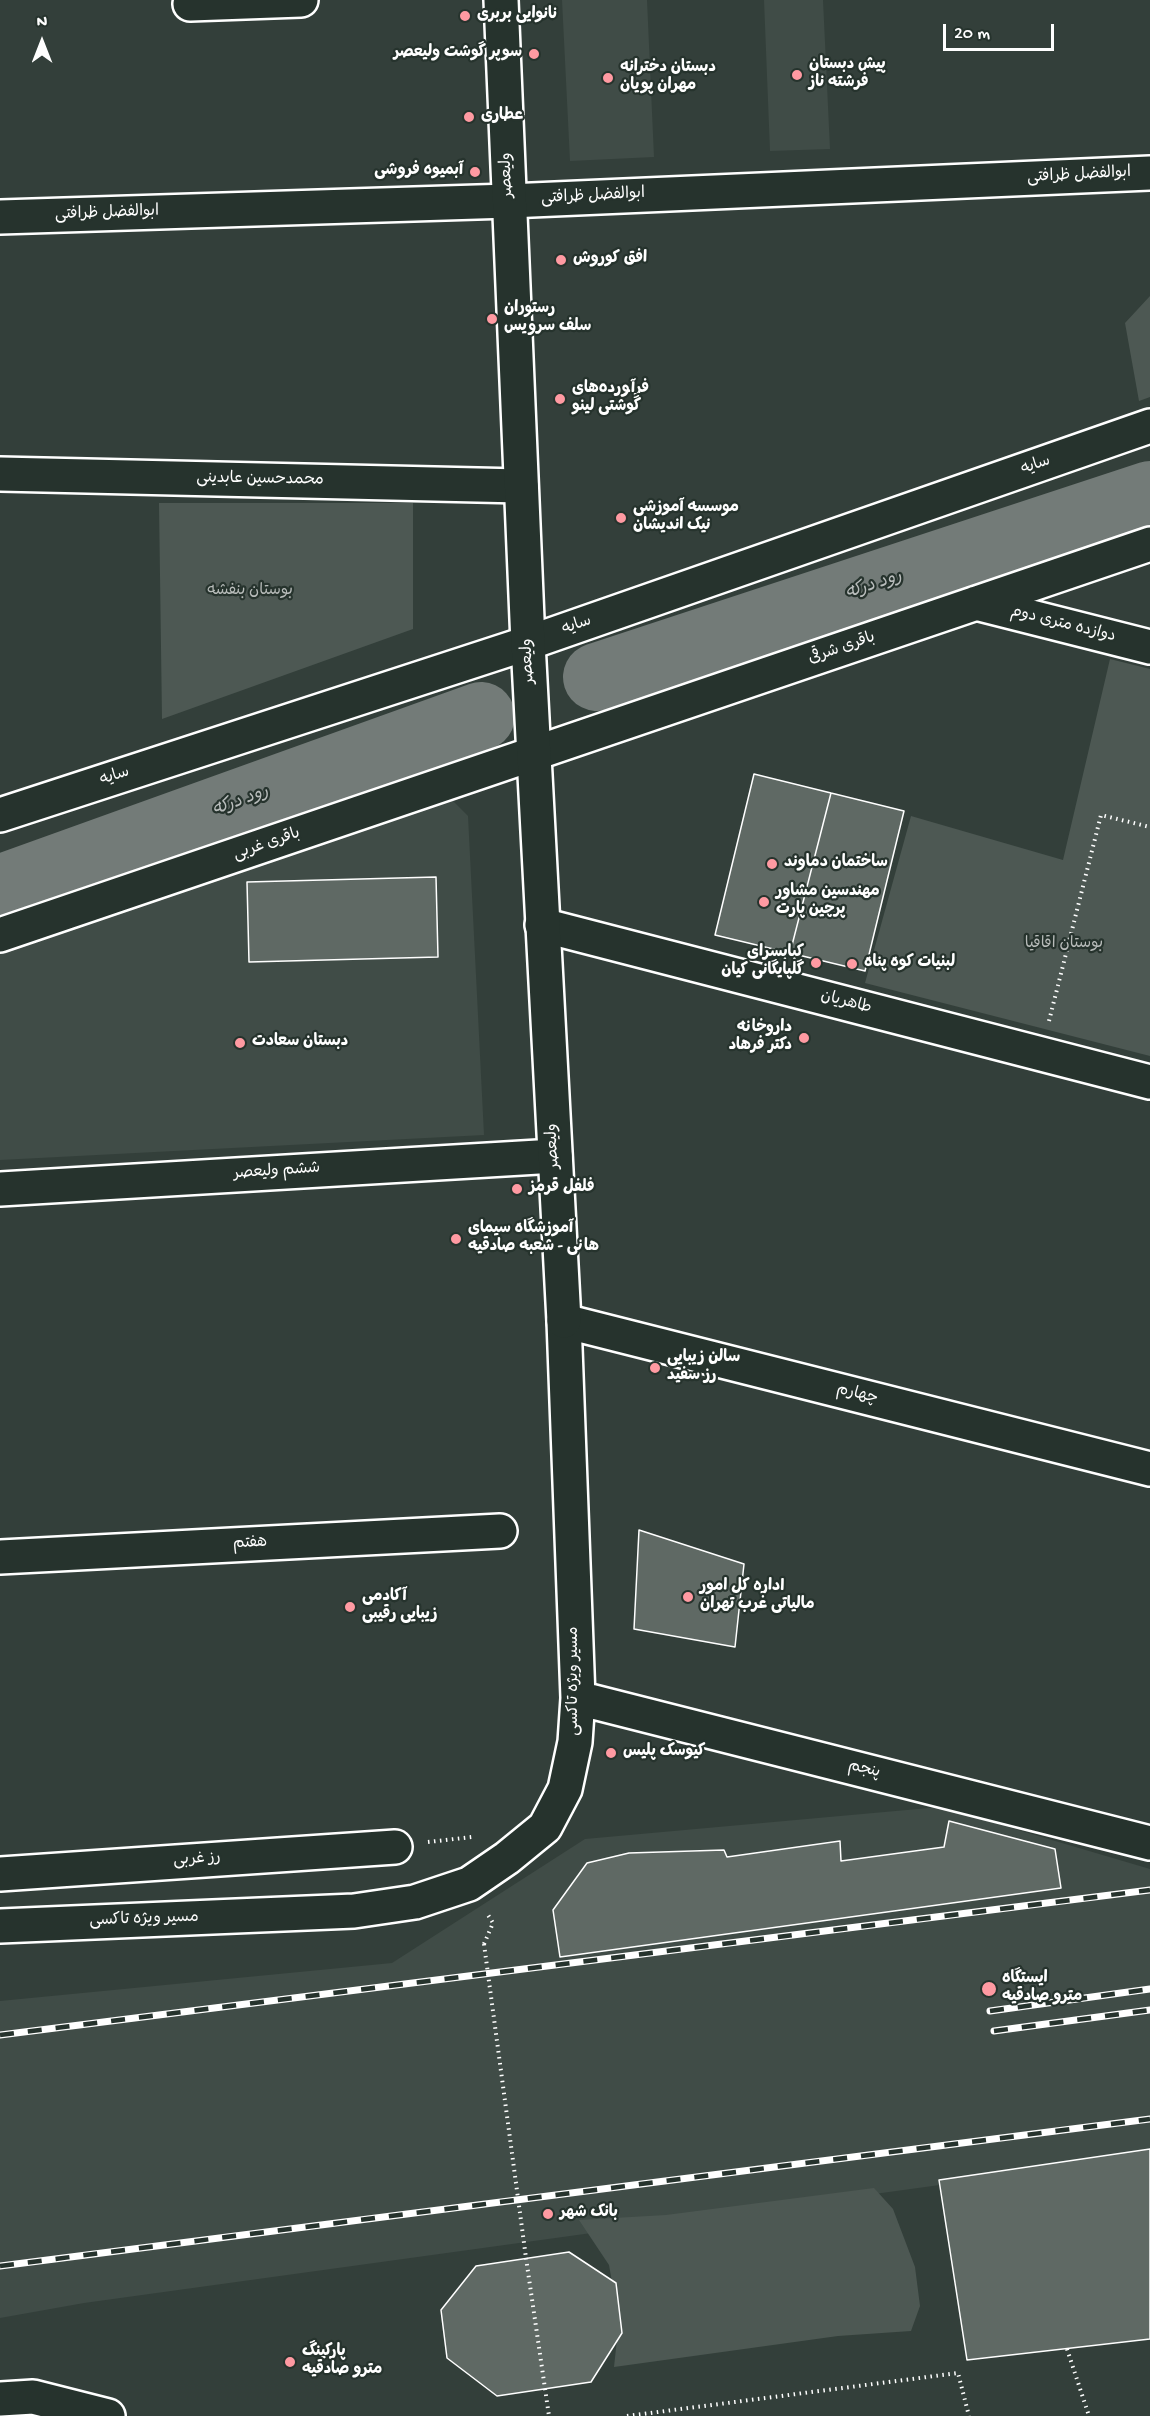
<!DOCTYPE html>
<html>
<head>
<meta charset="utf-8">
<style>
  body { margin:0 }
  #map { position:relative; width:1150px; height:2416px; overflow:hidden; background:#333f3a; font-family:"Gochi Hand",sans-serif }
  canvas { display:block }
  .north { position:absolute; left:12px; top:12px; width:60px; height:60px; -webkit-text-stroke:4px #26332d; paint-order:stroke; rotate:0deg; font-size:16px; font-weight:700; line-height:24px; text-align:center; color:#fff }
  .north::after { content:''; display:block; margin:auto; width:21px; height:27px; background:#fff; clip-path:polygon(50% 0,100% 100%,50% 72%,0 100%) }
  .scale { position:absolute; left:943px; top:24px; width:111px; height:27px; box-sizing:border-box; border:3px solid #fff; border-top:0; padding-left:8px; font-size:18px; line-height:21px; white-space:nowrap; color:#fff; -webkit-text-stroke:4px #26332d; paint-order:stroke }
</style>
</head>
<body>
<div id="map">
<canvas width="1150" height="2416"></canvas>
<div class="north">N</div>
<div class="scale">20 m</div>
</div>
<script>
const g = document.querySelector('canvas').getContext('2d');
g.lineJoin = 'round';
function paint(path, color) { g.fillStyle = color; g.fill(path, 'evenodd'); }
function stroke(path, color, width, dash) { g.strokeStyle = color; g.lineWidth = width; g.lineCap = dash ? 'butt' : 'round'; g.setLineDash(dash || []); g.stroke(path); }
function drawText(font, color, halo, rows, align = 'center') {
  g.font = font + ' "Gochi Hand","Playpen Sans Arabic",sans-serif'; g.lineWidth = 4.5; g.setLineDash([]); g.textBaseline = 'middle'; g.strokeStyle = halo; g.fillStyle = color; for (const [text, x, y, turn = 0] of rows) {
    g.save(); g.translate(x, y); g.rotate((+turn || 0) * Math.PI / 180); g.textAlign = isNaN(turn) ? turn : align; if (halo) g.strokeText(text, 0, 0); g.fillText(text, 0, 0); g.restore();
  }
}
const built = new Path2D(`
  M562,0H647L654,157L570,161Z
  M764,0H823L830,149L770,151Z
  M448,796L468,816L484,1135L0,1160V951Z
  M940,1807L1150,1869V2156L84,2303L0,2318V2001L392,1963L585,1839Z`);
const green = new Path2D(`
  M1150,296V397L1139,401L1125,323Z
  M159,503H413V629L162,719Z
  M1110,659L1150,669V1056L865,983L911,816L1063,860Z
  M874,2188L893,2209L915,2267L920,2306L911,2331L838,2336L614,2367L619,2321L609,2265L579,2220L666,2215Z`);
const river = new Path2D(`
  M597,677L1150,495
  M0,889L481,716`);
const building = new Path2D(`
  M754,774L831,793L790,953L715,935Z
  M831,793L904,811L865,971L790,953Z
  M436,877L438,957L249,962L247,882Z
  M639,1530L744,1564L735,1647L634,1629Z
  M949,1821L1055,1849L1061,1888L560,1957L553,1910L587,1863L629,1853L724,1850L727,1857L840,1841L841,1861L944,1847Z
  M1150,2149V2339L967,2360L939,2180Z
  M569,2252L616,2283L622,2333L591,2382L497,2396L447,2358L441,2310L476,2266Z`);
const path = new Path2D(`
  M1049,1021L1101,815L1150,827
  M428,1842L472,1837
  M484,1944L493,1923L488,1915
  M526,2258L549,2416
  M1067,2349L1089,2416
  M627,2416L958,2373L969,2416`);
const minor = new Path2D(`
  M190,4L301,0
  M0,217L509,201L1150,173
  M0,474L521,486
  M976,603L1150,647
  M0,815L528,643L1150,426
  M542,925L1150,1082
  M0,935L1150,544
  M0,1189L555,1156
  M0,1557L500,1531
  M578,1698L1150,1843
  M0,1874L395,1847
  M0,1926L354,1911L415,1902L469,1884L507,1858L545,1827L565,1789L575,1742L578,1698L564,1321L1150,1469
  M0,2399L33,2397L108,2416`);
const major = new Path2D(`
  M501,0L528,643L564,1321`);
const rail = new Path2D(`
  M990,2011L1150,1989
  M994,2031L1150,2010
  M0,2035L1150,1890
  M0,2266L1150,2119`);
const pathBridge = new Path2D(`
  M484,1944L526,2258`);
const markers = [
  [465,16,6,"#ff9aa2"],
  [534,54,6,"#ff9aa2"],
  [797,75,6,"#ff9aa2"],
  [608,78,6,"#ff9aa2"],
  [469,117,6,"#ff9aa2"],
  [475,172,6,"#ff9aa2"],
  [561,260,6,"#ff9aa2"],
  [492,319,6,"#ff9aa2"],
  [560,399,6,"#ff9aa2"],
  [621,518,6,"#ff9aa2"],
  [772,864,6,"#ff9aa2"],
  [764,902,6,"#ff9aa2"],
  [816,963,6,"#ff9aa2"],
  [852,964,6,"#ff9aa2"],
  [804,1038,6,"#ff9aa2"],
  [240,1043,6,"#ff9aa2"],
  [517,1189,6,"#ff9aa2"],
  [456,1239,6,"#ff9aa2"],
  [655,1368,6,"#ff9aa2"],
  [688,1597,6,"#ff9aa2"],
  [350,1607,6,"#ff9aa2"],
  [611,1753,6,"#ff9aa2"],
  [989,1989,8,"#ff9aa2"],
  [548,2214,6,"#ff9aa2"],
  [290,2362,6,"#ff9aa2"]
];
const poiNames = [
  ["نانوایی بربری",477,16],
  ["سوپر گوشت ولیعصر",522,54,"right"],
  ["پیش دبستان",809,66],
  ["فرشته ناز",809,84],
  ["دبستان دخترانه",620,69],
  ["مهران پويان",620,87],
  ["عطاری",481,117],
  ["آبمیوه فروشی",463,172,"right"],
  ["افق کوروش",573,260],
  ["رستوران",504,310],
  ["سلف سرویس",504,328],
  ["فرآورده‌های",572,390],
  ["گوشتی لینو",572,408],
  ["موسسه آموزشی",633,509],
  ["نیک اندیشان",633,527],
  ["ساختمان دماوند",784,864],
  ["مهندسین مشاور",776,893],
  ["پرچین پارت",776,911],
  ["کبابسرای",804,954,"right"],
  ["گلپایگانی کیان",804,972,"right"],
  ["لبنیات کوه پناه",864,964],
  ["داروخانه",792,1029,"right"],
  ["دکتر فرهاد",792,1047,"right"],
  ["دبستان سعادت",252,1043],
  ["فلفل قرمز",529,1189],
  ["آموزشگاه سیمای",468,1230],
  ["هانی - شعبه صادقیه",468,1248],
  ["سالن زیبایی",667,1359],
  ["رز سفید",667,1377],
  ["اداره کل امور",700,1588],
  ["مالیاتی غرب تهران",700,1606],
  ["آکادمی",362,1598],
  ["زیبایی رقیبی",362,1616],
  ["کیوسک پلیس",623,1753],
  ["ایستگاه",1002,1980],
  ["مترو صادقیه",1002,1998],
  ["بانک شهر",560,2214],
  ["پارکینگ",302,2353],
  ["مترو صادقیه",302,2371]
];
const streetNames = [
  ["ولیعصر",508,175,-92],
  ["ابوالفضل ظرافتی",1079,176,-3],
  ["ابوالفضل ظرافتی",593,197,-3],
  ["ابوالفضل ظرافتی",107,214,-2],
  ["سایه",1036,466,-19],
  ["محمدحسین عابدینی",260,480,1],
  ["دوازده متری دوم",1063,625,14],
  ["سایه",577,626,-19],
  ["باقری شرقی",842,649,-19],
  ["ولیعصر",529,661,-93],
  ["سایه",115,777,-18],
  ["باقری غربی",267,845,-19],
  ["طاهریان",846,1003,14],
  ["ولیعصر",554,1146,-93],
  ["ششم ولیعصر",277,1172,-4],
  ["چهارم",857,1395,14],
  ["هفتم",250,1544,-3],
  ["مسیر ویژه تاکسی",575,1681,-90],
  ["پنجم",864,1770,14],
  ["رز غربی",197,1860,-4],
  ["مسیر ویژه تاکسی",144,1920,-2]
];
const parkNames = [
  ["بوستان بنفشه",250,592],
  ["بوستان اقاقیا",1064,945]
];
const waterNames = [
  ["رود درکه",874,586,-18],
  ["رود درکه",241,802,-20]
];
paint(built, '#404c47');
paint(green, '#4d5853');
stroke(river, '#737b78', 68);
paint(building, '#5f6964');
stroke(building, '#fff', 1.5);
stroke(minor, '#fff', 38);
stroke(major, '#fff', 38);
stroke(path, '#fff', 4, [1.5, 4.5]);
stroke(minor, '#26332d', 33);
stroke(major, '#26332d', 33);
stroke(rail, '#fff', 7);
stroke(rail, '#26332d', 4.5, [14]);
stroke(pathBridge, '#fff', 4, [1.5, 4.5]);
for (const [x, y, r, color] of markers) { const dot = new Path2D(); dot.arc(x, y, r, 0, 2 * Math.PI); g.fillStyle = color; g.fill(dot); stroke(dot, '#26332d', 2); }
drawText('bold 16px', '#fff', '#26332d', poiNames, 'left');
drawText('16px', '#fff', '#26332d', streetNames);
drawText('16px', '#b8bcba', '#26332d', parkNames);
drawText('italic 18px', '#b9bdbc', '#26332d', waterNames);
</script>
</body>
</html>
